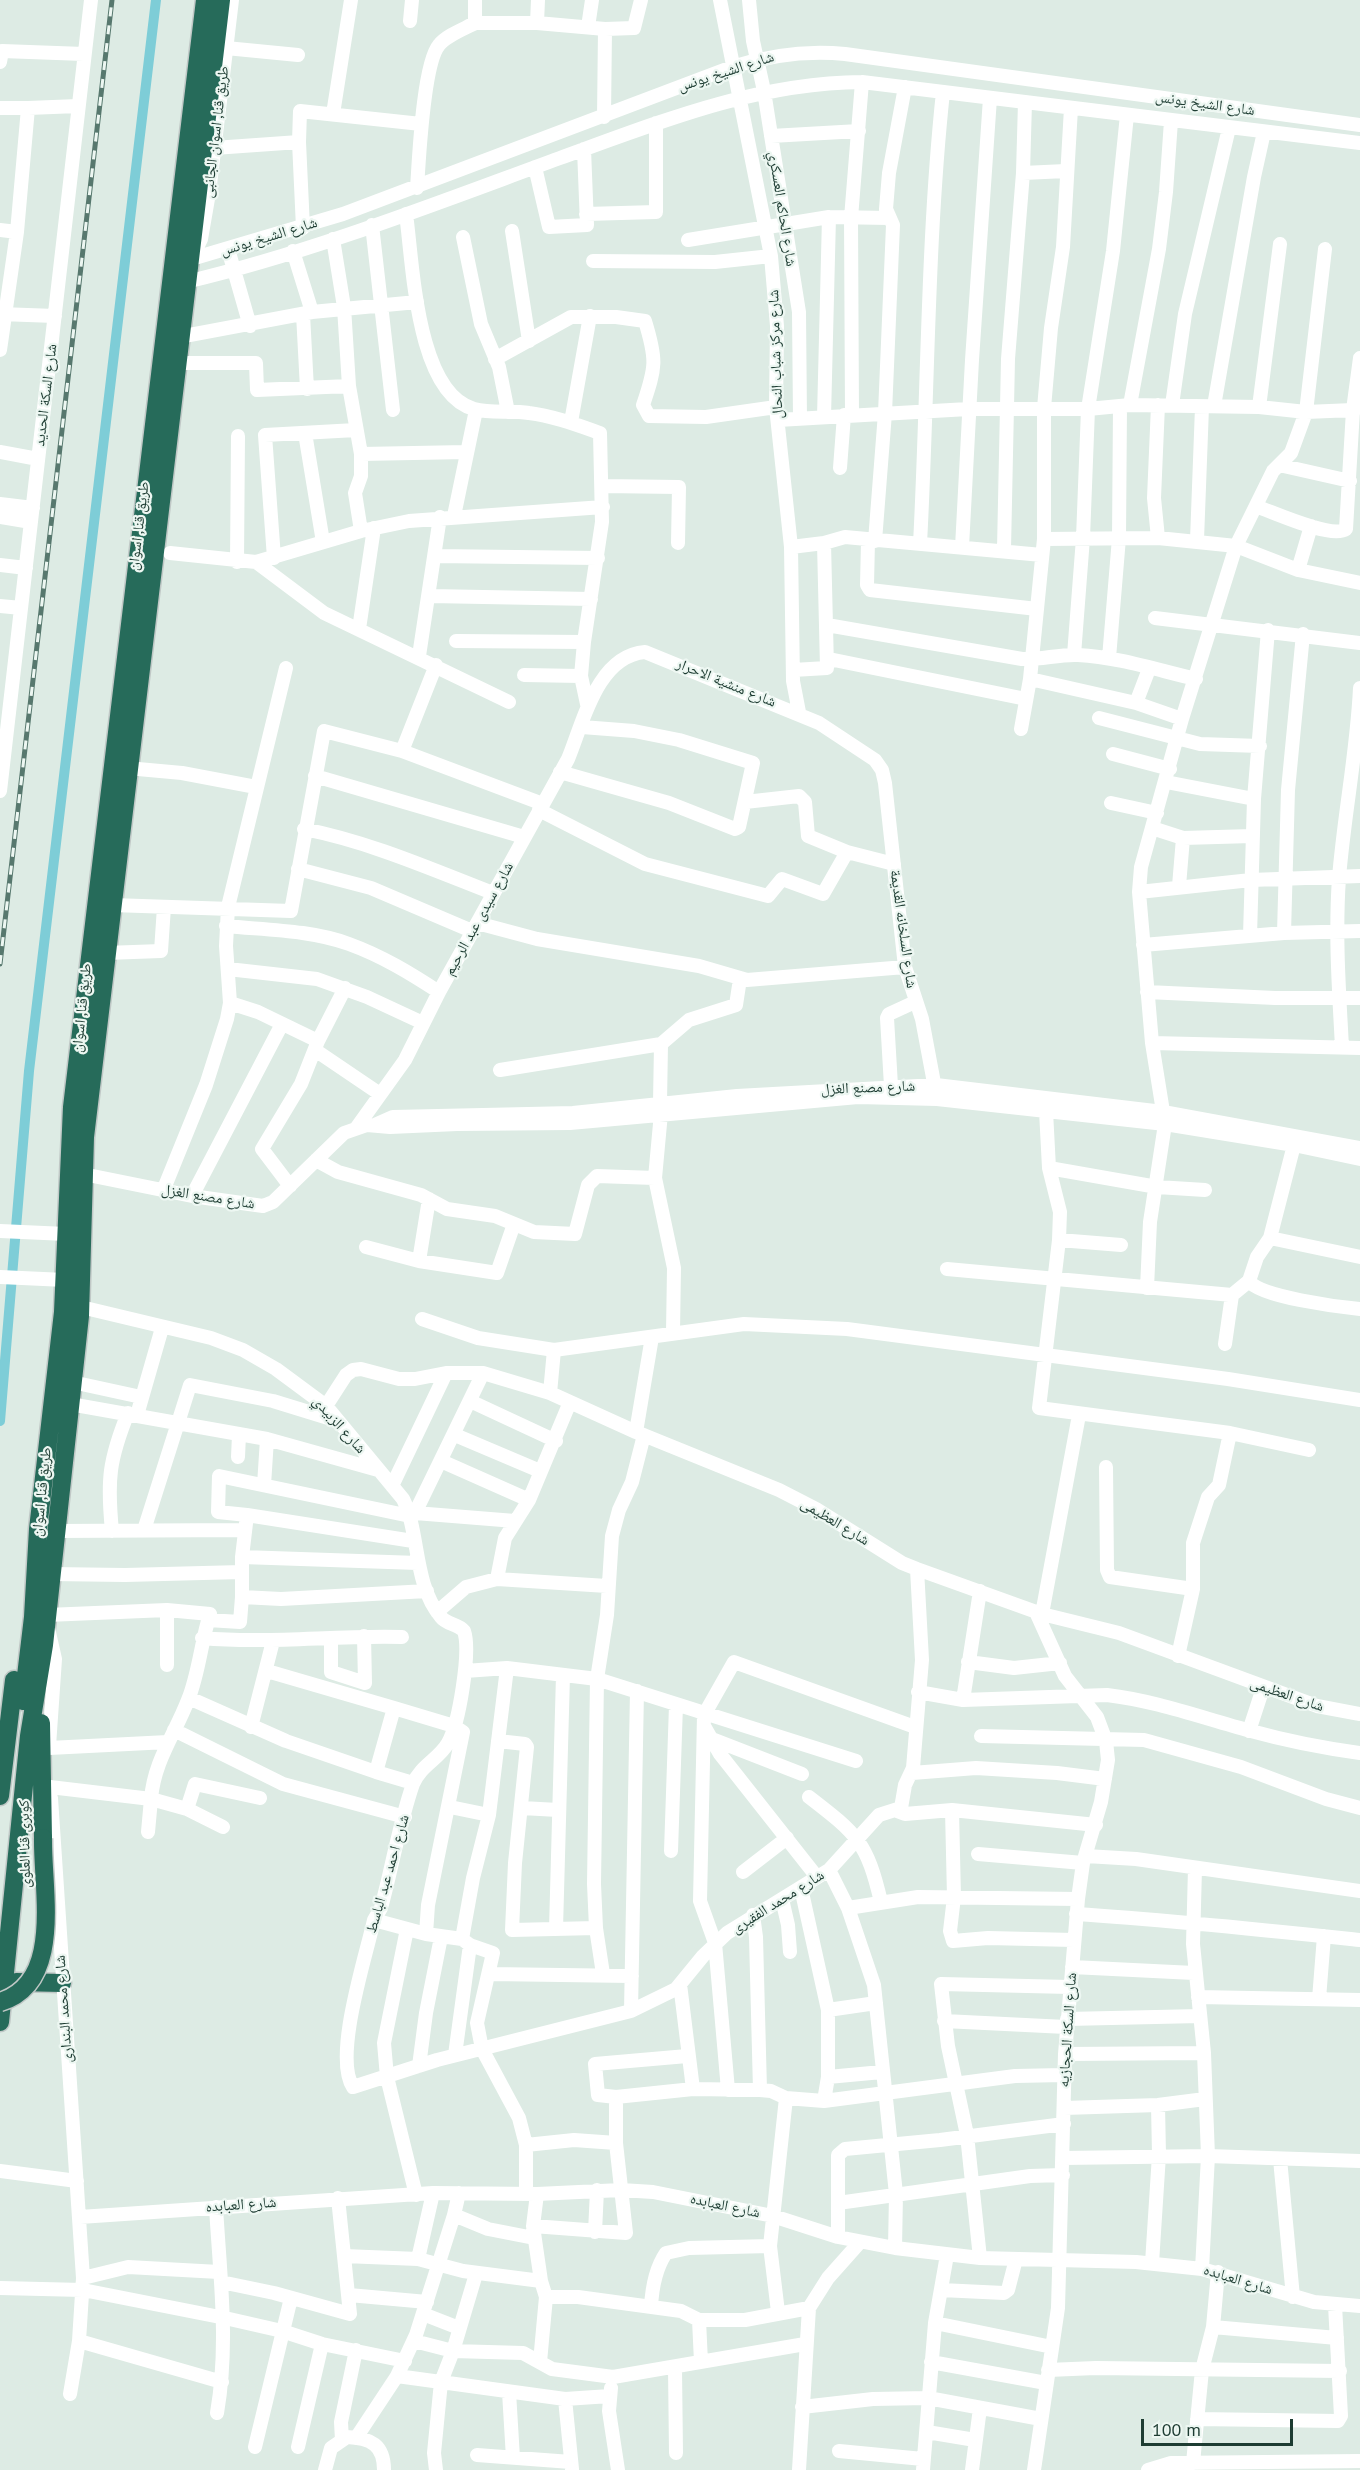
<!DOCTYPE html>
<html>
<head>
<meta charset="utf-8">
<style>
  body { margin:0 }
  #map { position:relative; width:1360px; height:2470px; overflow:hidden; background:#ddebe4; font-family:"PT Sans",sans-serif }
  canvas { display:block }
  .scale { position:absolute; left:1141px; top:2419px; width:152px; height:27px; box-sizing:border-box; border:3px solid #1d3c32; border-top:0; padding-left:8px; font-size:18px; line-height:21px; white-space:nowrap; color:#1d3c32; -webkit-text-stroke:4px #edf7f2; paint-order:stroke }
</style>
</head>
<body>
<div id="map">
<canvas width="1360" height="2470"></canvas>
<div class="scale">100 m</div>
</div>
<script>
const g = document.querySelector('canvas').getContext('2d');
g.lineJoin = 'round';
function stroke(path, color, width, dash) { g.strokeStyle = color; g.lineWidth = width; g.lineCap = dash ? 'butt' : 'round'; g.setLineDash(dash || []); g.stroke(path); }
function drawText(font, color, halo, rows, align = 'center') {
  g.font = font + ' "PT Sans","Noto Naskh Arabic",sans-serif'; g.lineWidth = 4.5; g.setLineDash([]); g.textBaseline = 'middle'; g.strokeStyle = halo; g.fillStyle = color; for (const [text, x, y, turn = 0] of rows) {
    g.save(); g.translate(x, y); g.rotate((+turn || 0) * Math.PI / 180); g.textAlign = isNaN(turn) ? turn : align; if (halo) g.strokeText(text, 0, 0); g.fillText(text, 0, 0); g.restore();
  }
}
const canal = new Path2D(`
  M0,1421L29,1071L156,0`);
const minor = new Path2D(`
  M475,0V23H537L605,29L604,117
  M720,0L771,256L777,326L776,407L791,547L793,681L799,712
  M749,0L753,41L764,91L799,312L800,419
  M410,21L412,0
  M537,23L538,0
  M588,27L592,0
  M605,29L634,28L641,0
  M226,48L298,55
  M0,62L2,51L84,54
  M0,108H28
  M333,114L351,0
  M771,136L859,131
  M299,142L300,111L421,124
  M214,148L299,142L303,228
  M535,167L549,227L587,225L584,149
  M1023,173L1066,171
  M417,188C419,160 423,64 439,45C447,35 464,29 475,23
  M406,214C413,263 416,393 474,409C491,414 511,410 529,413C553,416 577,425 600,433L602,522L584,642L456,641
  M586,214L656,212V123
  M372,225L393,410
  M0,230L17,232
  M512,231L529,341
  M463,237L481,324L499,367L508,412
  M333,239L344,307L349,386L361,454V476L355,493L361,531
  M688,240L829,217L890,218
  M228,249L250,326
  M293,251L312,312
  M194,254L201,239L209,193L232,0
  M188,260L343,214L732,67C770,55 805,50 845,54L1360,125
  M593,261L715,262L771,256
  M186,282C313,252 437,203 560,158C659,122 755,83 862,82L1360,143
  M0,314L55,316
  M303,314L307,389
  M179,337L312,312L417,302
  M0,350L17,232L28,108L78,106
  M495,359L571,317H616L645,321C657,360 656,367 643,405L649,416L706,417L776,407
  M168,363H256L257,390L349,386
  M1130,405L1159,249L1166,192L1171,121
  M1158,405L1154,498L1158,538
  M1172,405L1185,314L1229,128
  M1214,406L1254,177L1264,132
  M1259,407L1280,244
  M852,415L851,218L862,82
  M824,417L829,217
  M778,420L968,409H1088L1130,405L1259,407L1306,412L1353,410L1360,407
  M571,422L590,316
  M305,433L323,542
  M0,452L38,459
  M361,454L466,452
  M1279,465L1350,481
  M840,468L844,415
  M602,486L679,487L678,543
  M0,504L33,508
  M1258,507C1275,513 1332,539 1346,529L1353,410L1360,358
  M454,516L476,410
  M0,517L31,522
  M1044,539L1158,538L1236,546L1298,570L1360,583
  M1197,540L1202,407
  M868,541L867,585L870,590L1037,609
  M875,541L885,413L893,225L886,209L889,173L905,87
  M920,544C928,394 927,242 943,92
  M791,547L824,543L845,537L1042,555
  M962,547L972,360L990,98
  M1004,549L1008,359L1023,173L1025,102
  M170,553L256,562L361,531L409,521L603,507
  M435,556L598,558
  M274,558L265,435L356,430
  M237,562L238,436
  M256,562L324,613L509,702
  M0,565L26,568
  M1298,570L1311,526
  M430,596L591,599
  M0,606L21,608
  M1155,618L1360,643
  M827,625L1022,659C1041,660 1059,654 1078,655C1118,657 1157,670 1196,679
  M359,629L374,528
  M584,642L581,676L587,704
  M1074,655L1083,538L1088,409L1113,251L1127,115
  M419,656L440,517
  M1109,658L1119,538L1120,406
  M829,659L1026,699
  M793,670L827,668L824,543
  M524,675L581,676
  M1030,679L1136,703L1182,719
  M1136,703L1149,669
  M1099,718L1200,744L1260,746
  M1021,729L1030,679L1044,539V408L1051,328L1063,247L1071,108
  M402,751L436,665
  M1113,754L1170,769
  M127,768L182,773L256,787
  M560,772L669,803L735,829L739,827L753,763L679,740L634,731L582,727
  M315,776L524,837
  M1166,782L1254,799
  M0,791L91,0
  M745,802L799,796L805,802L808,836L847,852L894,864
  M1111,803L1157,813
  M539,810L645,864L768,896L782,879L823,894L847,852
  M1152,828L1183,838L1252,836
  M304,829C370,842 431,869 493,893
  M298,869L371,888L472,931
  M1179,886L1183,838
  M1139,892L1251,880L1360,876
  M112,905L291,911L324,731L402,751L543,804
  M477,923L537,939L699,966L747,980L905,967
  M226,926C266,930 311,930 349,944C382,956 410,973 439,992
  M1284,933L1288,790L1303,634
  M1250,936L1254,799L1268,630
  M1143,945L1284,933L1360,931
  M106,953L161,951L164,907
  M228,969L317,979L367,997L423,1023
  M1147,992L1275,998H1360
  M230,1003L258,1012L318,1041
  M1152,1043L1139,892L1141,867L1182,719L1236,546L1273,471L1291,453L1306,412L1325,249
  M1342,1047C1339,991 1335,935 1339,878C1344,815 1357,752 1360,688
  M315,1050L380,1094
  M500,1070L661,1044L689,1020L736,1005L740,979
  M891,1086L887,1018L889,1014L915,1002
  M660,1103L661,1044
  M1046,1111L1049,1168L1060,1212L1059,1240L1039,1408L1230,1433L1309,1450
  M661,1113L655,1178L674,1268L673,1332
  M375,1125L393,1117L573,1113L737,1096L936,1085L1163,1112L1360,1148
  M357,1127L405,1060L439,992L568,759C583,723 597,656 645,652L819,723L875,760L882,770L885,783L905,967L922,1019L937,1099
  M316,1160L338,1172L421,1195L447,1209L495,1216L534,1232L575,1234L588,1185L597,1176L655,1178
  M1049,1168L1157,1187L1205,1190
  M83,1174L192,1196L263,1206L273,1202L344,1133L367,1125L390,1127L457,1124L570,1123L858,1097L937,1099L1165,1124L1294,1145L1360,1159
  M290,1186L262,1149L301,1084L318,1041L345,988
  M163,1191L206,1085L227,1019L230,1003L226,946L228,907L286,668
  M192,1196L282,1024
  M0,1231L66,1234
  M1270,1238L1360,1257
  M1059,1240L1121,1245
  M366,1247L419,1261L497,1273L514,1224
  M419,1261L429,1199
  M947,1269L1232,1295
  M0,1277L65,1280
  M1249,1281C1260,1297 1339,1307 1360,1309
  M1147,1288L1150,1222L1165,1124L1152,1043L1360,1048
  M81,1307L211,1338L243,1350L276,1369L326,1406L403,1499C420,1533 413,1584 441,1617C447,1625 457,1623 464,1631C471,1651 459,1724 448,1743C439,1759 420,1766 413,1784C399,1824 392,1868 381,1908L374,1920C366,1956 333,2057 353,2087L437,2060L631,2011L676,1989L703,1956L727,1933L829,1870L879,1815L901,1808L905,1785L913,1768L922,1660L917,1569
  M422,1319L478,1338L554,1350L744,1324L847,1329L1228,1379L1360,1400
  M1225,1344L1232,1295L1249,1281L1257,1257L1270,1238L1294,1145
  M72,1382L141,1397
  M550,1393L554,1350
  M470,1401L556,1441
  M570,1402L529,1500L505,1538L497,1579L607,1586
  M70,1404L267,1439L378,1470
  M326,1406L346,1375L353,1370L361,1369L399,1379H415L446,1373H483L550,1393L636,1432L779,1490L816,1509L902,1563L917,1569L1042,1614L1119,1633L1317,1706L1360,1714
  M137,1415L162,1328
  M636,1432L652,1337
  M455,1435L540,1471
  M238,1457L239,1435
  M441,1461L529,1500
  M1106,1467L1107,1570L1110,1577L1193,1589
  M264,1485L267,1439
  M392,1486L446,1373
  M415,1513L483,1373
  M247,1515L218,1512L219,1476L410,1516L415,1513L515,1521
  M144,1530L190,1385L273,1401L338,1421
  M56,1531L245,1530
  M112,1531C107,1480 109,1460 128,1413
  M413,1541L247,1515L242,1557V1597L281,1599L427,1591
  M242,1557L418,1563
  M51,1574L125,1575L242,1572
  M167,1610V1665
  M437,1612L466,1587L497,1579
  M1042,1614L1079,1415
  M47,1615L167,1610L210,1614C201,1642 199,1673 188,1700C175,1734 154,1761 151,1799L50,1787
  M208,1620L240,1622L242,1597
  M48,1628L55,1659L49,1746
  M202,1638C269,1644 335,1635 402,1637
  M331,1639V1672L365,1683L364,1636
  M1178,1656L1193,1589V1543L1208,1497L1219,1485L1230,1433
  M968,1662L1014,1668L1060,1663
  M267,1671L394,1708L454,1726L463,1732L428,1905L426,1934
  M465,1671L507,1668L597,1679L856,1761
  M918,1692L963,1700L1107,1695C1157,1701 1202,1718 1251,1731C1287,1741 1323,1748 1360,1753
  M189,1698L286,1741L376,1772L394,1708
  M963,1700L980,1591
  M704,1726L720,1754L817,1877
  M251,1727L273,1641
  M174,1730L283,1784L405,1817
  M1249,1731L1263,1688
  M981,1736L1144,1740L1241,1767L1326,1799L1360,1808
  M712,1739L802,1774
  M498,1741L525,1744L527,1747L515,1863L512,1930L596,1928
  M49,1748L168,1742
  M376,1772L413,1783
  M912,1773L976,1768L1057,1773L1105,1779
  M809,1797C857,1834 867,1842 881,1902
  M51,1798L83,2278L79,2341L70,2394
  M450,1807L489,1815
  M522,1808L558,1810
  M187,1809L223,1827
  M952,1810L954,1897L950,1931L953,1941L988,1938L1074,1940
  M897,1811L905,1814L952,1810L1096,1825
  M148,1832L151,1799L187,1809L195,1784L260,1798
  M671,1851L676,1705
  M978,1854L1083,1863
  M1086,1856L1136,1859L1360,1891
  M1195,1868L1193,1944L1204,2053L1208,2156L1202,2269
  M829,1870L848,1908L874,1985L896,2194L895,2248
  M743,1872L787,1838
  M801,1888L828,2010V2077L824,2101
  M782,1899L788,1925L790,1952
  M848,1908L918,1897L1078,1899
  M1076,1914C1171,1920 1265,1930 1360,1940
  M753,1915L756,1937L760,2090
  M374,1920L426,1934L462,1939L470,1945L493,1953L477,2023L482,2049L519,2118L526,2145V2194
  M407,1929L384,2043L387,2077L416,2195
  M556,1929L563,1675
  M462,1939L473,1878L489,1815L507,1668
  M1072,1967L1194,1973
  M490,1974L632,1976
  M603,1974L596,1928L594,1884L597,1679L607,1615L612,1536L619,1510L632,1482L644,1435
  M680,1984L693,2089
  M1198,1997L1360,2000
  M1319,1999L1324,1936
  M828,2010L876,2003
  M631,2011L637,1691
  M1067,2019L1200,2016
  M944,2021L1066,2027
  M1065,2054L1204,2053
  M455,2055L470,1945
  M687,2056L595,2064L598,2095L616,2097L693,2089L760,2090L771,2091L786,2098L824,2101L1015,2076L1064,2075
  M419,2066L426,2013L441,1937
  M828,2077L882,2072
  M728,2090L715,1943L700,1901L704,1715L734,1662L915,1727
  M1064,2108L1158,2105L1205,2099
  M526,2145L574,2140L616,2143
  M1063,2158L1208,2156L1360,2161
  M1280,2159L1293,2297
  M0,2171L77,2181
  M537,2194L533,2226L541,2281L546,2297L540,2362
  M838,2203L1030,2176L1063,2175
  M216,2207C220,2277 229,2344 217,2413
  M454,2215L488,2229L534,2238
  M80,2217L433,2193L537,2194L621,2190L653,2192L773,2216L838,2237L895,2248L980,2258L1136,2262L1202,2269L1314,2302L1360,2306
  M533,2226L626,2233L616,2143V2097
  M595,2232L597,2190
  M838,2237V2155L845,2149L940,2140L1064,2124
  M344,2256L418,2259L463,2271L541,2281
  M980,2258L967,2135L948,2046L941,1984L1070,1987
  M418,2259L433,2193
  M1152,2263L1159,2155L1158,2105
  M83,2278L128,2267L219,2272
  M221,2282L274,2293L350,2314L338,2198
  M0,2288L83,2290L225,2318L282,2331L322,2344L405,2361
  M941,2290L1004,2293L1008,2290L1016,2259
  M349,2295L427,2302
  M546,2297H578L681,2311L699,2320H745L809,2308
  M651,2307C652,2288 655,2269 666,2253L689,2248L770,2246
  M778,2312L770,2246L786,2098
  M423,2314L459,2328
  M699,2320L701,2362
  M935,2323L1052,2347
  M1213,2327L1337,2338
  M79,2341L222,2382
  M414,2341L453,2351L523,2353L552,2369L613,2377L805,2344
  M931,2362L1046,2383
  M675,2368L676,2453
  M1048,2370L1096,2368L1340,2371
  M397,2376L565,2399L610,2396
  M611,2388L609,2411L618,2470
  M509,2392L513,2458
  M565,2399L572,2469
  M802,2407L873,2399L928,2398L1041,2419
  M1197,2419L1338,2421L1341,2416L1335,2305
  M927,2432L975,2440
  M356,2438L397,2376L416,2335L454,2215L459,2193
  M342,2440L341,2422L356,2350
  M255,2447L291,2298
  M298,2447L322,2344
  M839,2451L923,2459
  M477,2455L571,2462
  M1193,2463L1202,2370L1213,2327L1218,2272
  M325,2470L331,2448L347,2437C371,2438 384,2445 384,2470
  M436,2470L434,2453L441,2382L453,2351L476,2274
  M799,2470L809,2308L828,2278L860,2242
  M923,2470L935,2323L947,2255
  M972,2470L980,2408
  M1034,2470L1058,2308L1065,2054L1078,1899L1083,1863L1101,1802L1108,1760L1106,1741L1097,1717L1065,1676L1036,1612
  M1148,2470L1171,2463L1360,2461`);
const highway = new Path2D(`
  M23,1701L33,1617L38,1529L63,1312L72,1107L205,0
  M41,1723L43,1838
  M0,1796L14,1680
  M16,1982L62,1983
  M0,2022L29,1736L44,1645L80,1316L85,1137L221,0`);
const rail = new Path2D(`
  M0,964L112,0`);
const highwayBridge = new Path2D(`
  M0,2002C64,1983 42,1889 43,1838`);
const streetNames = [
  ["شارع الشيخ يونس",726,72,-18],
  ["شارع الشيخ يونس",1205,104,8],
  ["طريق قنا, اسوان الجانبى",216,132,-83],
  ["شارع الحاكم العسكري",782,209,81],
  ["شارع الشيخ يونس",269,237,-17],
  ["شارع مركز شباب النحال",776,354,-92],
  ["شارع السكة الحديد",46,395,-83],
  ["طريق قنا, اسوان",139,526,-83],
  ["شارع منشية الاحرار",726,683,22],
  ["شارع سيدى عبد الرحيم",479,919,-61],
  ["شارع السلخانه القديمة",903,929,82],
  ["طريق قنا, اسوان",82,1008,-84],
  ["شارع مصنع الغزل",868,1088,-2],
  ["شارع مصنع الغزل",208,1197,9],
  ["شارع الزبيدي",339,1425,48],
  ["طريق قنا, اسوان",42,1492,-84],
  ["شارع العظيمى",835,1522,31],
  ["شارع العظيمى",1287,1695,19],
  ["كوبرى قنا العلوى",25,1844,-91],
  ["شارع احمد عبد الباسط",388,1874,-74],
  ["شارع محمد الفقيرى",778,1902,-32],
  ["شارع محمد البندارى",64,2009,-94],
  ["شارع السكة الحجازيه",1068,2030,-86],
  ["شارع العبابده",241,2205,-4],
  ["شارع العبابده",725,2206,12],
  ["شارع العبابده",1238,2280,17]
];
stroke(canal, '#7ecdd7', 10);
stroke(highway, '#c0c8c6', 21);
stroke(minor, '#fff', 14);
stroke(highway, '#266b5a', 18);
stroke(rail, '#57786e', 5);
stroke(rail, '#edf7f2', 3, [9]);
stroke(highwayBridge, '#c0c8c6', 21, []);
stroke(highwayBridge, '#266b5a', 18);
drawText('15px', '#1d3c32', '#edf7f2', streetNames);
</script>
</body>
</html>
